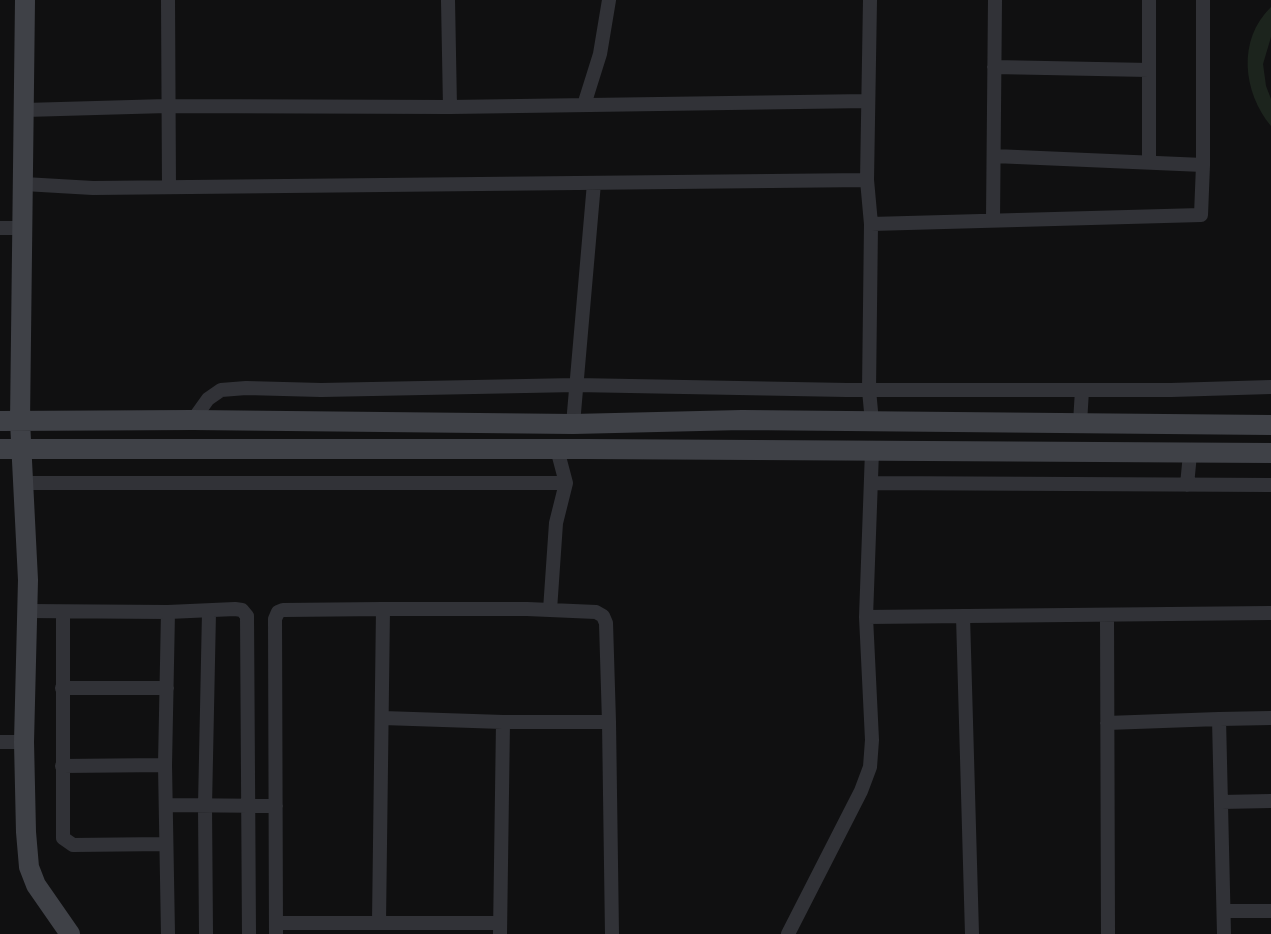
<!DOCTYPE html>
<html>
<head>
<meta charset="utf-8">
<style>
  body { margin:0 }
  canvas { display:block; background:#101011 }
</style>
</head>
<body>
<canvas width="1271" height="934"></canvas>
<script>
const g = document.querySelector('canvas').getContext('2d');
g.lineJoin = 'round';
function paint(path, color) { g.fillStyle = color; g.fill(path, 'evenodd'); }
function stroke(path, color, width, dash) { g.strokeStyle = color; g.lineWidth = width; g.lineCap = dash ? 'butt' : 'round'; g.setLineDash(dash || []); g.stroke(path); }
const green = new Path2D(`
  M1271,7V37L1263,64L1266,86L1271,99V126C1243,92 1237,40 1271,7Z`);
const street = new Path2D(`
  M168,0L169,187
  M448,0L450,107
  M870,0L867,180L871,224L869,390L872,422
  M1149,0V162
  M994,67L1149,70
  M584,105L600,54L609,0
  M25,110L167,106L450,107L868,101
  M994,156L1203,165
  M24,184L93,188L867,180
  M993,219L995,0
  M871,224L1201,215L1203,165V0
  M0,228H24
  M193,420L208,399L221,390L246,388L321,390L576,385L847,390H1171L1271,387
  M1080,423L1082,390
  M573,424L594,183
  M24,483H566
  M871,483L1271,485
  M1187,485L1190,454
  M383,609H527L596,612L603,616L606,623L609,722
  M550,610L556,523L566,483L557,449
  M27,611L168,612L165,765L168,934
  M63,612V838L73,845L166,844
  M168,612L235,609L242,610L247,616L249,934
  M963,616L972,934
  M1107,616L1108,934
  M866,617L1271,613
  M62,688H167
  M383,718L503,722H609L612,934
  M1107,723L1219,719
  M0,742H24
  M62,766L165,765
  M1221,802L1271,801
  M166,805L276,806
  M1224,911H1271
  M276,923H500
  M206,934L205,806L209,612
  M276,934L275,619L278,612L283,610L383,609L379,922
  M500,934L503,722
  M788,934L861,791L870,767L872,740L866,617L872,451
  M1224,934L1219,719L1271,718`);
const secondary = new Path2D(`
  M25,0L20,421L28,580L24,742L26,832L29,867L36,885L70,934
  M0,421L193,420L573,424L742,420L1271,425
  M0,449H584L1271,453`);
paint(green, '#1c241d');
stroke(street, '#313237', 14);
stroke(secondary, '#3f4147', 20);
</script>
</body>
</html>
